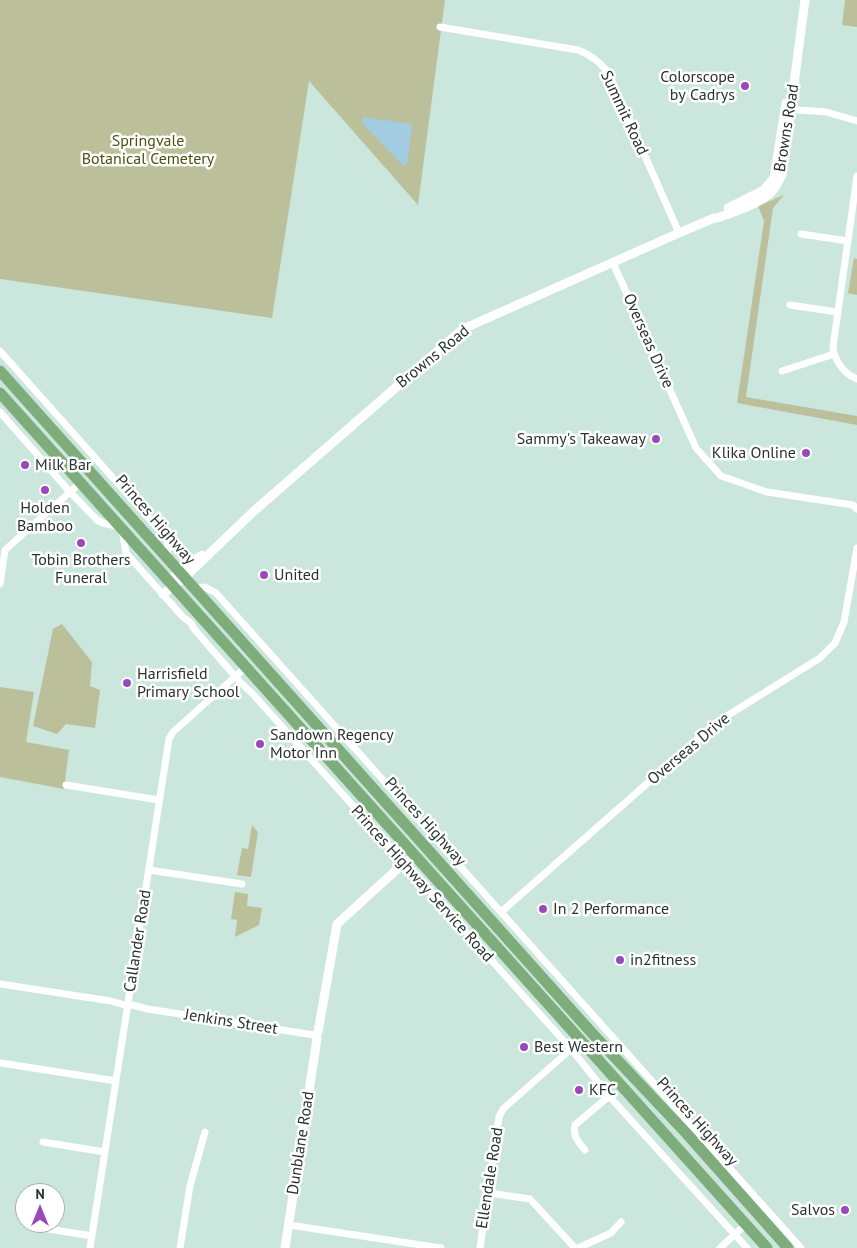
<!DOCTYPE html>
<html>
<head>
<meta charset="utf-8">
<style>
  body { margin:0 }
  #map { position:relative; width:857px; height:1248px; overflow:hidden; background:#cbe7dd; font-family:"PT Sans",sans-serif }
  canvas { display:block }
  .north { position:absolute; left:15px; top:1183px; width:50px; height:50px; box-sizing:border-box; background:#fff; border:1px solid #a9adac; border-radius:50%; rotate:0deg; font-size:14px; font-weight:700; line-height:20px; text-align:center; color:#28332f }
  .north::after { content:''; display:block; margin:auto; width:18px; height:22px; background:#9949b9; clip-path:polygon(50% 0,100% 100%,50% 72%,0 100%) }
</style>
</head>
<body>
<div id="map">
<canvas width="857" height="1248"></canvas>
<div class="north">N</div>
</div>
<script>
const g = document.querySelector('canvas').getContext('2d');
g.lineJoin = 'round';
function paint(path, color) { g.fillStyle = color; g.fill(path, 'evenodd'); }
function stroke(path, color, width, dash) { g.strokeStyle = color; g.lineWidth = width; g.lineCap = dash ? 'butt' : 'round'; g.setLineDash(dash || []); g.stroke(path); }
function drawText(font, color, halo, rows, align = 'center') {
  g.font = font + ' "PT Sans",sans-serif'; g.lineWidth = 5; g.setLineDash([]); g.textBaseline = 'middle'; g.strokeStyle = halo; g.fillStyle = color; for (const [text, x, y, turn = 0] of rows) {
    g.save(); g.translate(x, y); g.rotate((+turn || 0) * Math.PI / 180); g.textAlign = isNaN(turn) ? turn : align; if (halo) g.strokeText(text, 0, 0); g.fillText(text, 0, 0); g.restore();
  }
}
const green = new Path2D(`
  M0,0H445L418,205L309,81L272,318L0,279Z
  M845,0H857V27L842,25Z
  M784,195L773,208L746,397L857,416V425L737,403L764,221L758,206Z
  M854,258L857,259V295L848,293Z
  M62,624L92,662L90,686L100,690L95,728L66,724L57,734L33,726L53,629Z
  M0,687L34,692L26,742L69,750L64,789L0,777Z
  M252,825L258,832L251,877L237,875L242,848L248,849Z
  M235,892L248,894L247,906L262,908L259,925L235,937L237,920L231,919Z`);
const water = new Path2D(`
  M364,117L410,124L412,126L407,164L404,166L363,124L362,119Z`);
const minor = new Path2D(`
  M440,27L578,50C591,55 599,61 608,72L679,233
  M786,109L826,112L857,121
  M857,176L833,347C834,360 844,374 857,379
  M801,234L848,241
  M613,263L696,448L721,476L767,492L853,505L857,509
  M790,305L837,312
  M0,351L163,534L167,541L168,558
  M782,371L834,354
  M0,412L70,492L97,520L103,523L120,527
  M122,530L126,553L183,617L191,623L194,629L240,682L251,692L571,1049L609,1096L747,1248
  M0,584L5,550L80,483
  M193,588L205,587L216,593L801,1248
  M66,785L159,800
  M149,870L242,884
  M501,912L717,722L820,658L835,643L844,622L857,548
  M0,984L111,1001L128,1006
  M128,1004L148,1009L314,1035
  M1,1063L116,1081
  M43,1142L105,1152
  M585,1150C579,1142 572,1136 575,1125L609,1096
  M489,1193L530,1199L575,1248
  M289,1225L441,1248
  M30,1226L92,1236
  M90,1248L169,739L173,732L246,667
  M180,1248L190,1186L205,1132
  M480,1248L499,1117L503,1109L571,1049L578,1047L582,1043
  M578,1248L611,1233L621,1222
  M720,1248L746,1224`);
const tertiary = new Path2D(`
  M728,208L764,190L774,178L786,103
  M169,581L187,564L202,555
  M163,594L184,578L254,511L463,329L679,233L714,218H717C734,212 754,206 768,195C775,190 778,182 782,175L805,0
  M318,1032L337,924L404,863L415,856
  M285,1248L317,1039`);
const trunk = new Path2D(`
  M0,371L590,1031L687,1134L788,1248
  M0,393L767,1248`);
const markers = [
  [745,86,5,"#9949b9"],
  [656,439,5,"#9949b9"],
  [806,453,5,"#9949b9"],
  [25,465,5,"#9949b9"],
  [45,490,5,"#9949b9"],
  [81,543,5,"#9949b9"],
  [264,575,5,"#9949b9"],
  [127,683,5,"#9949b9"],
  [260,744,5,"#9949b9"],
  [543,909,5,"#9949b9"],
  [620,960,5,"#9949b9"],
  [524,1047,5,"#9949b9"],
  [579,1090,5,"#9949b9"],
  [845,1210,5,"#9949b9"]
];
const poiNames = [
  ["Colorscope",735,77,"right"],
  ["by Cadrys",735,95,"right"],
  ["Sammy's Takeaway",646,439,"right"],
  ["Klika Online",796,453,"right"],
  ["Milk Bar",35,465],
  ["Holden",45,508,"center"],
  ["Bamboo",45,526,"center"],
  ["Tobin Brothers",81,560,"center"],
  ["Funeral",81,578,"center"],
  ["United",274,575],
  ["Harrisfield",137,674],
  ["Primary School",137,692],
  ["Sandown Regency",270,735],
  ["Motor Inn",270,753],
  ["In 2 Performance",553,909],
  ["in2fitness",630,960],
  ["Best Western",534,1047],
  ["KFC",589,1090],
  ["Salvos",835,1210,"right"]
];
const streetNames = [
  ["Summit Road",624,113,65],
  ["Browns Road",787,128,-81],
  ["Overseas Drive",648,341,66],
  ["Browns Road",433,357,-39],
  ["Princes Highway",155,520,49],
  ["Overseas Drive",689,749,-40],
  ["Princes Highway",425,822,48],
  ["Princes Highway Service Road",422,884,48],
  ["Callander Road",138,941,-81],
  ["Jenkins Street",231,1022,9],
  ["Princes Highway",697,1122,48],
  ["Dunblane Road",301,1143,-81],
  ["Ellendale Road",490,1178,-81]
];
const parkNames = [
  ["Springvale",148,141],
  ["Botanical Cemetery",148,159]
];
paint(green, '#bbc09a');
paint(water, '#a1cce1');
stroke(minor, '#fff', 7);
stroke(tertiary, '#fff', 9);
stroke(trunk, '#7eac7b', 11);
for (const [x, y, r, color] of markers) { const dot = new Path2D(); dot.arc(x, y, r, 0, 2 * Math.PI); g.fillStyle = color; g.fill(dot); stroke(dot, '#fff', 2); }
drawText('16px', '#28332f', '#fff', poiNames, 'left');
drawText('16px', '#28332f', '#fff', streetNames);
drawText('16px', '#4c5111', '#fff', parkNames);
</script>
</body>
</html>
